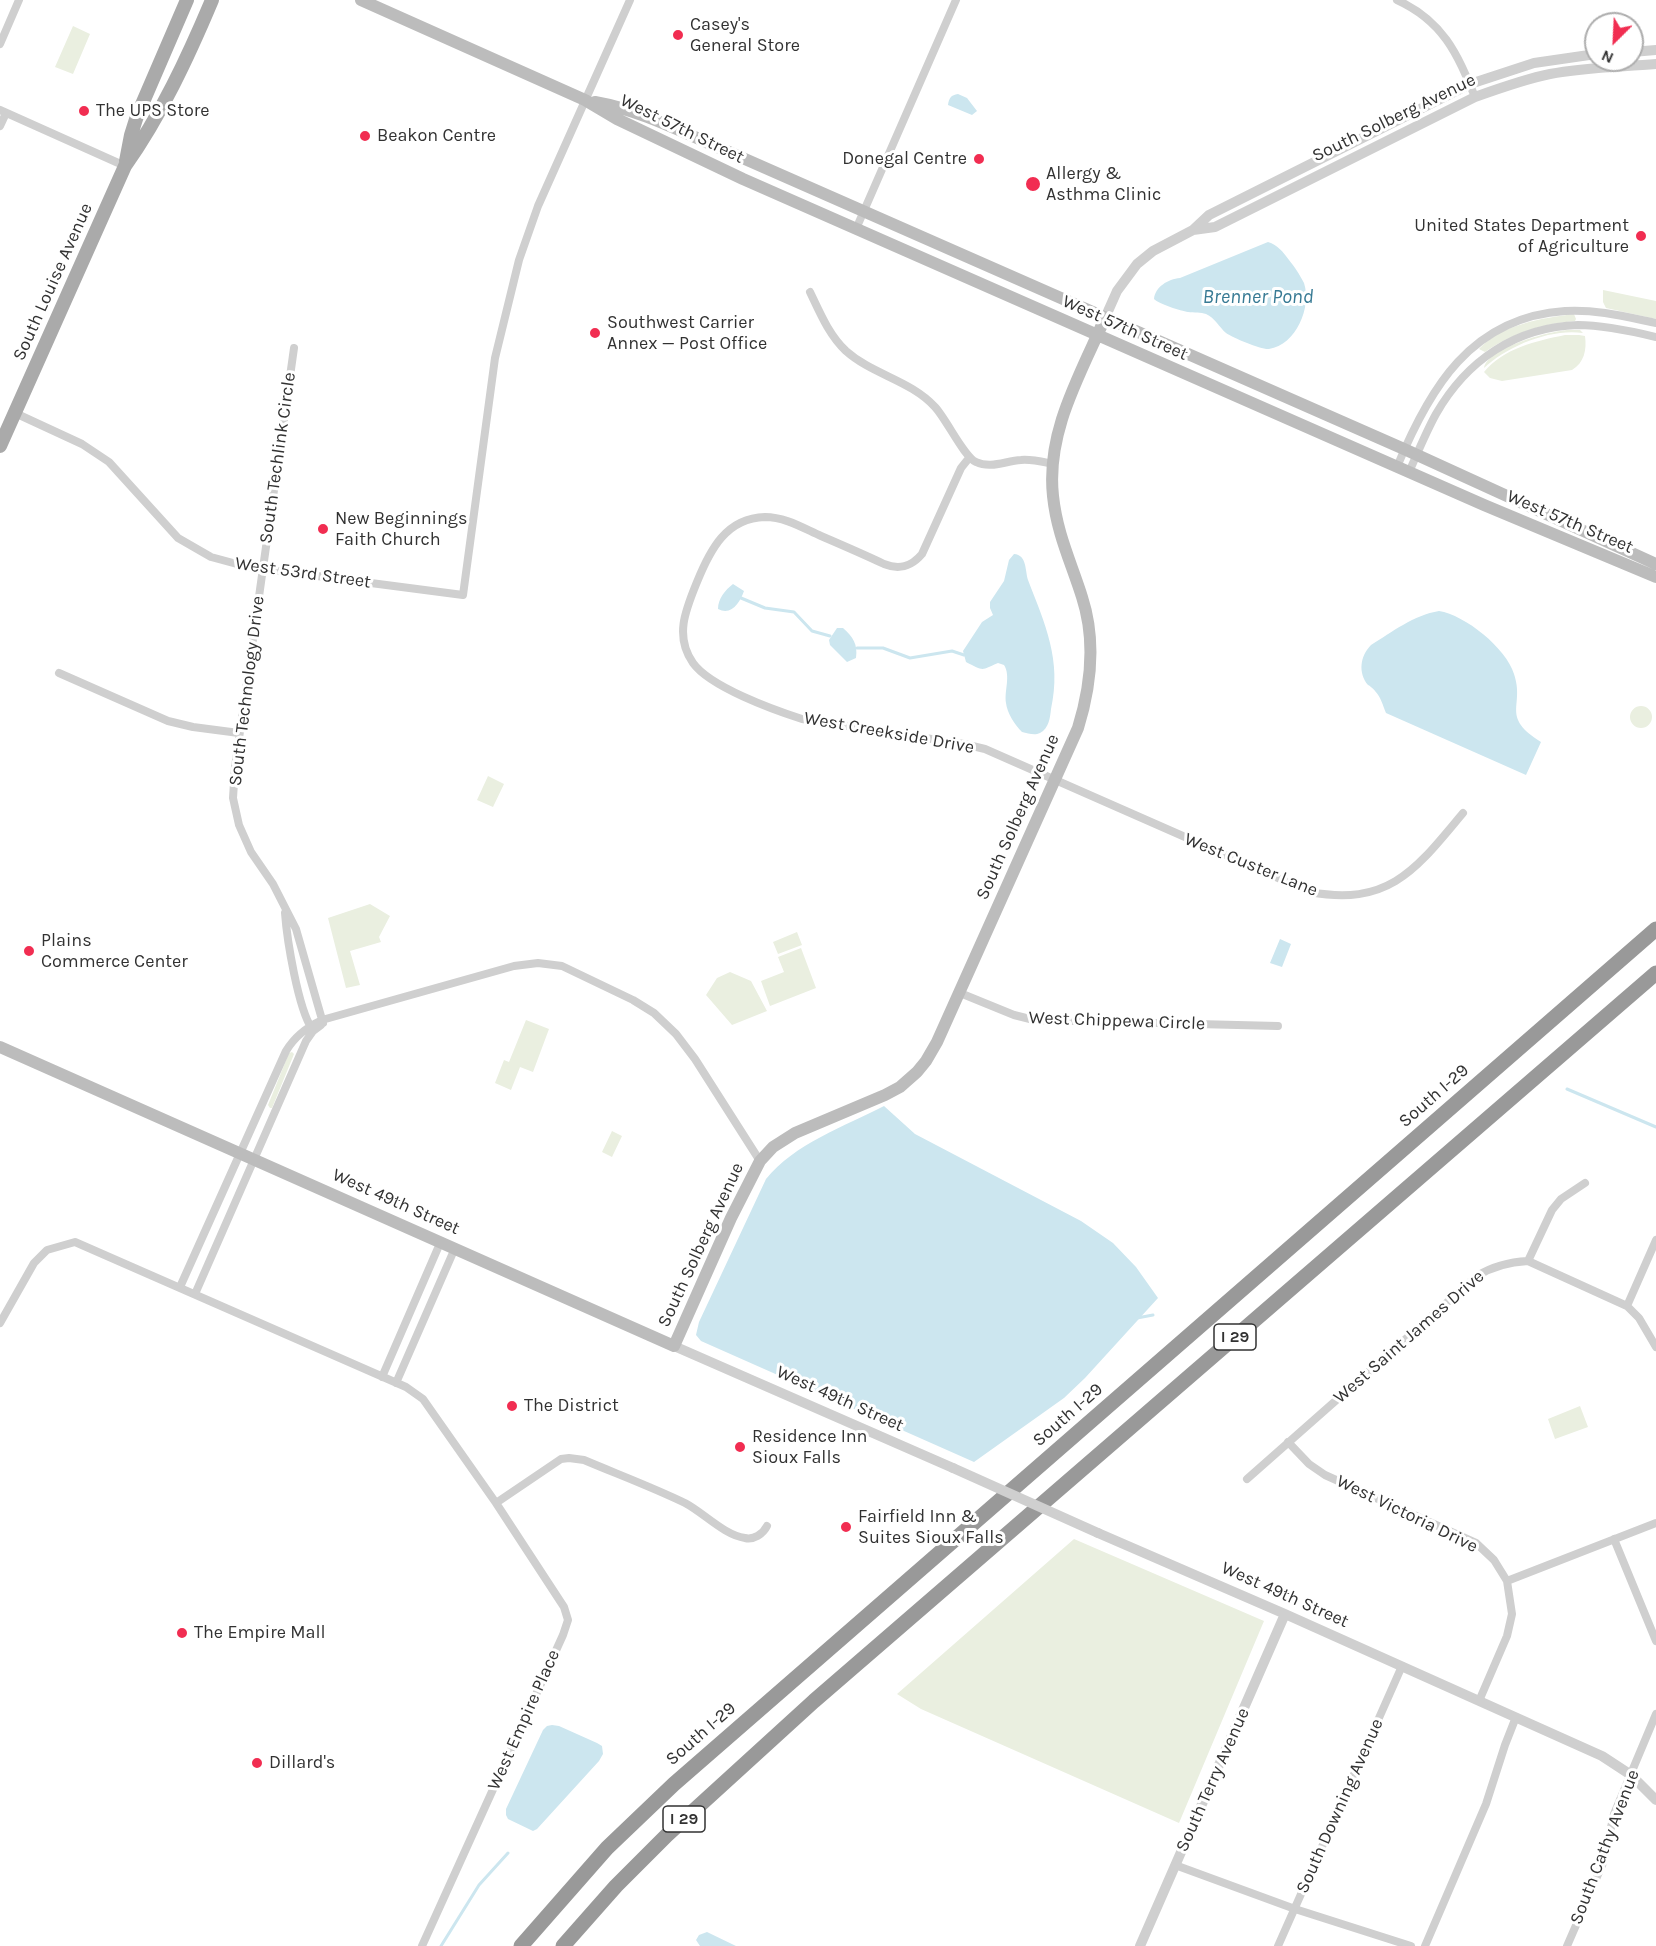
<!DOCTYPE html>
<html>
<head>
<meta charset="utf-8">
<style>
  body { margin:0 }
  #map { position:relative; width:1656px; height:1946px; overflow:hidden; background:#fff; font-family:Karla,sans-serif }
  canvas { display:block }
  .north { position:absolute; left:1584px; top:12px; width:60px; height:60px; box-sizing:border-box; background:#fff; border:2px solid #adadad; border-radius:50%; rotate:204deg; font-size:16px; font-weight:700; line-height:24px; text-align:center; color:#323232 }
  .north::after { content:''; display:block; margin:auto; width:21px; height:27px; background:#f12d51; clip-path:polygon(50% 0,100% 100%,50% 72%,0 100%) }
</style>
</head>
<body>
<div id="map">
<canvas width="1656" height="1946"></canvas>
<div class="north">N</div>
</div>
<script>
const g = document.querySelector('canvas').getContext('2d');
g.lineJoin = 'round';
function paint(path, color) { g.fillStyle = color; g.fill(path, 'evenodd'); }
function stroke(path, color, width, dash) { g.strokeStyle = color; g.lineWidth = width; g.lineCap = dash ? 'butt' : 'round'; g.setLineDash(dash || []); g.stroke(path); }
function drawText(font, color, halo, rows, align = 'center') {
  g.font = font + ' Karla,sans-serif'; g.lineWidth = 6; g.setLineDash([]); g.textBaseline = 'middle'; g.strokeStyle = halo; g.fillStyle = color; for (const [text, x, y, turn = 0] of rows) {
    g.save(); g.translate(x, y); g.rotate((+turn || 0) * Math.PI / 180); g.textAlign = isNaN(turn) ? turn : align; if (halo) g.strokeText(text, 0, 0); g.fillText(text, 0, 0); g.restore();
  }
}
const green = new Path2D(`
  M73,26L90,34L73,74L55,67Z
  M1603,290L1656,301V319L1606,308L1603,302Z
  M1574,314L1576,319L1575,321C1541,324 1513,333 1485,352L1479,349C1502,324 1543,318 1574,314Z
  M1567,330H1580L1583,333C1551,328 1507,346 1484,368C1488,347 1548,332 1567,330Z
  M1565,335H1579L1585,336C1587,350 1584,363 1572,370L1502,381L1490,378L1484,372C1504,348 1536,341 1565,335Z
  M1630 717a11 11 0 1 1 22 0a11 11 0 1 1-22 0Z
  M488,776L504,784L493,807L477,800Z
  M370,904L390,916L379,937L381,942L350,951L360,985L346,988L328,918Z
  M797,932L802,945L778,954L773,942Z
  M801,948L816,988L770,1006L761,981L784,972L778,957Z
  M730,972L751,981L767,1011L732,1025L706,995L717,978Z
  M526,1020L549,1029L533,1072L520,1067L511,1090L495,1083L504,1060L509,1062Z
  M292,1052L294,1054L292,1059L272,1108H270L268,1105L289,1053Z
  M612,1131L622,1136L612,1157L602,1152Z
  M1580,1406L1588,1427L1555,1439L1548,1419Z
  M1074,1539L1264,1621L1179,1823L921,1709L897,1694Z`);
const water = new Path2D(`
  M958,94L967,98L977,111L972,115L948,105C949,98 951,95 958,94Z
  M1268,242C1278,245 1283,252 1289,260C1294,266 1300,275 1304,283C1312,307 1296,345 1269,349C1262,350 1233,338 1226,333C1219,327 1215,318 1206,314C1201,312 1194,313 1188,312C1181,311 1159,304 1154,299C1155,287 1168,279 1180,278Z
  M1014,554C1027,555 1025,570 1028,580C1045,624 1062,660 1051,709C1050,718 1049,728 1040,733C1034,736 1028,733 1022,732C1015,725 1007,713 1006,703C1004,691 1011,676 1004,665L998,663C981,670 985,672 966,662L963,651L982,622L993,615L990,608V602L1004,581L1009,560Z
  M733,584L744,591C740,602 732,616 718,609C718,599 725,590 733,584Z
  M1439,611C1465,615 1506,648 1514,674C1525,707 1500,716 1541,742L1526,775L1386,713C1383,706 1381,697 1375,691C1375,690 1369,685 1368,685C1358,673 1360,656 1371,645C1392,632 1414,615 1439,611Z
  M837,628H843C853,637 858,644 856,658L847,662L830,645L829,640Z
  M1280,939L1291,944L1282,967L1270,963Z
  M884,1106L915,1134L1081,1221L1113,1243L1136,1267L1158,1298L1085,1378L1064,1398L974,1462L701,1341L696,1335L699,1322L766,1179C794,1144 845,1126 884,1106Z
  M552,1725L559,1726L597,1743L602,1746L603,1754L599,1761L537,1829L533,1831L508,1819L506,1815V1809L543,1730L547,1726Z
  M707,1932L736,1946H700L696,1940L699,1935Z`);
const stream = new Path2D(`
  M741,598L765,608L794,612L812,631L830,636
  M857,648H883L910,658L952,651L964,655
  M1567,1089L1656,1127
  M1137,1318L1153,1315
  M441,1946L479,1885L508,1853`);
const minor = new Path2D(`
  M1397,0C1443,21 1457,53 1475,97
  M0,44L19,0
  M0,110L125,166
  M0,126L6,113
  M856,229L956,0
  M810,292C820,313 829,335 846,351C873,375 910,380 935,407C947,420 964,457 976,462C991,469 1005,461 1021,460C1032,459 1043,462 1053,464
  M294,348L235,767L233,798L239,825L251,852L273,884L296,929L323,1023
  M15,413L82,444L109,462L178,538L211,557L248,567L463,595L495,358L519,260L538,206L630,0
  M969,458L961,468L922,554C911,567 899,570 884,564C863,554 842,545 821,536C803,528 785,517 765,517C726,518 710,550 697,582C686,609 674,636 693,663C710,687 774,710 802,719L964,744L985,749L1310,892C1390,907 1417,868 1463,813
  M1397,467C1429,389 1471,317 1565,311C1596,309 1627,317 1656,323
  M1409,472C1418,452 1426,432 1436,414C1467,360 1516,327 1578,325C1604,325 1631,331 1656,337
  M59,673L168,721L193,727L239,733
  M285,913C287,940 298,1008 312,1029
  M960,993L1014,1015L1034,1020L1278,1026
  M1528,1261L1552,1210L1561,1199L1585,1183
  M180,1287L286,1051C295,1036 307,1027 322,1020L514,966L538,963L562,966L633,1000L654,1013L676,1034L695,1059L760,1161
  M195,1294L306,1041L313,1031L321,1025
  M1627,1306L1656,1240
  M0,1323L34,1263L47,1250L75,1242L406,1387L423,1399L496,1503L564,1607L568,1620L563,1635L422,1946
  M382,1377L441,1241
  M396,1383L455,1248
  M1288,1442L1309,1464L1325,1475L1476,1543L1494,1560L1507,1581L1512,1614L1507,1636L1479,1701
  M1247,1479L1477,1276C1493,1266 1509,1262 1528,1261L1627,1306L1639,1318L1656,1347
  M496,1503L561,1459L569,1458L584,1460C617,1474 652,1487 685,1503C704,1513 724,1535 745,1538C754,1540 763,1534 767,1526
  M1614,1539L1656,1641
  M1507,1581L1656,1523
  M1175,1865L1295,1909L1411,1946
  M1278,1946L1402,1666
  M1425,1946L1486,1804L1505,1745L1516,1717
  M1567,1946L1603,1863L1614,1814L1656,1714`);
const tertiary = new Path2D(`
  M1632,52L1656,50
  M1193,230L1215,227L1475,97C1500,88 1525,79 1550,74C1585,67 1621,67 1656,64
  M1105,318L1117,291L1137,264L1153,251L1193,230L1209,215L1470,84L1534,63L1596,54
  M674,1346L953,1468
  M1098,1533L1285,1614L1602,1756L1631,1775L1656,1800
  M1140,1946L1285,1614`);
const secondary = new Path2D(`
  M361,0L585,100L617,119L743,179L1484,505L1656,577
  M595,102C641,110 686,134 729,152L1404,449L1656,564
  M0,1047L674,1346L731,1218L760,1161L773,1147L795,1133L885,1095L900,1087L917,1072L926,1061L937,1042L1078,728C1091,686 1096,640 1082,597C1071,562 1057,534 1053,496C1046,432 1080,375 1105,318`);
const primary = new Path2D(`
  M126,161L131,135L137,116L187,0
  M0,446L125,166C161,115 188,57 212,0`);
const motorway = new Path2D(`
  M521,1946L607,1848L674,1784L1656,929
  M563,1946L616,1886L667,1835L814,1701L1656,973`);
const tertiaryBridge = new Path2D(`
  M953,1468L1098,1533`);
const markers = [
  [678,35,6,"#f12d51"],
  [84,111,6,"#f12d51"],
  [365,136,6,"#f12d51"],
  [979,159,6,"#f12d51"],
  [1033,184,8,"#f12d51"],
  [1641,236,6,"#f12d51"],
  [595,333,6,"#f12d51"],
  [323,529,6,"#f12d51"],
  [29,951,6,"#f12d51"],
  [512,1406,6,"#f12d51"],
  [740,1447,6,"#f12d51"],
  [846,1527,6,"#f12d51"],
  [182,1633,6,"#f12d51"],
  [257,1763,6,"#f12d51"]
];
const shields = [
  [1235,1337,42],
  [684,1819,42]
];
const shieldNames = [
  ["I 29",1235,1337],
  ["I 29",684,1819]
];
const poiNames = [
  ["Casey's",690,25],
  ["General Store",690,46],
  ["The UPS Store",96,111],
  ["Beakon Centre",377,136],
  ["Donegal Centre",967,159,"right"],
  ["Allergy &",1046,174],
  ["Asthma Clinic",1046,195],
  ["United States Department",1629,226,"right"],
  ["of Agriculture",1629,247,"right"],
  ["Southwest Carrier",607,323],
  ["Annex — Post Office",607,344],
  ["New Beginnings",335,519],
  ["Faith Church",335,540],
  ["Plains",41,941],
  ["Commerce Center",41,962],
  ["The District",524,1406],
  ["Residence Inn",752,1437],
  ["Sioux Falls",752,1458],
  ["Fairfield Inn &",858,1517],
  ["Suites Sioux Falls",858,1538],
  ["The Empire Mall",194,1633],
  ["Dillard's",269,1763]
];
const streetNames = [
  ["South Solberg Avenue",1394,118,-26],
  ["West 57th Street",682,129,26],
  ["South Louise Avenue",53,282,-66],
  ["West 57th Street",1125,328,24],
  ["South Techlink Circle",278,458,-82],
  ["West 57th Street",1570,522,23],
  ["West 53rd Street",303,573,8],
  ["South Technology Drive",247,691,-83],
  ["West Creekside Drive",889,733,10],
  ["South Solberg Avenue",1018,817,-66],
  ["West Custer Lane",1251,865,22],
  ["West Chippewa Circle",1117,1021,2],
  ["South I-29",1434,1096,-41],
  ["West 49th Street",396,1202,24],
  ["South Solberg Avenue",701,1245,-65],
  ["West Saint James Drive",1409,1337,-41],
  ["West 49th Street",840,1399,24],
  ["South I-29",1068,1415,-41],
  ["West Victoria Drive",1407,1514,26],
  ["West 49th Street",1285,1595,24],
  ["West Empire Place",524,1720,-66],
  ["South I-29",701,1734,-41],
  ["South Terry Avenue",1213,1780,-66],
  ["South Downing Avenue",1340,1806,-66],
  ["South Cathy Avenue",1605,1847,-69]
];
const waterNames = [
  ["Brenner Pond",1258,297]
];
paint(green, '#eaefe0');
paint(water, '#cce6ef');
stroke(stream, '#cce6ef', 3);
stroke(minor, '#cfcfcf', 8);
stroke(tertiary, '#cfcfcf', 10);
stroke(secondary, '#bcbcbc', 12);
stroke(primary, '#aaa', 14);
stroke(motorway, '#999', 15);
stroke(tertiaryBridge, '#cfcfcf', 10);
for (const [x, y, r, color] of markers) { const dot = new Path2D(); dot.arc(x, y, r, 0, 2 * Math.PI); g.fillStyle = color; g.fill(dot); stroke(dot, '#fff', 2); }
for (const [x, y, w] of shields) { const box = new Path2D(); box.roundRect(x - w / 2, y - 13, w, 26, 4.5); g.fillStyle = '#fff'; g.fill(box); stroke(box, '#323232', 1.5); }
drawText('bold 16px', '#323232', null, shieldNames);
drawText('18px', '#323232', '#fff', poiNames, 'left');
drawText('18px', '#323232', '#fff', streetNames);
drawText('italic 20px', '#377a94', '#fff', waterNames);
</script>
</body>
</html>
